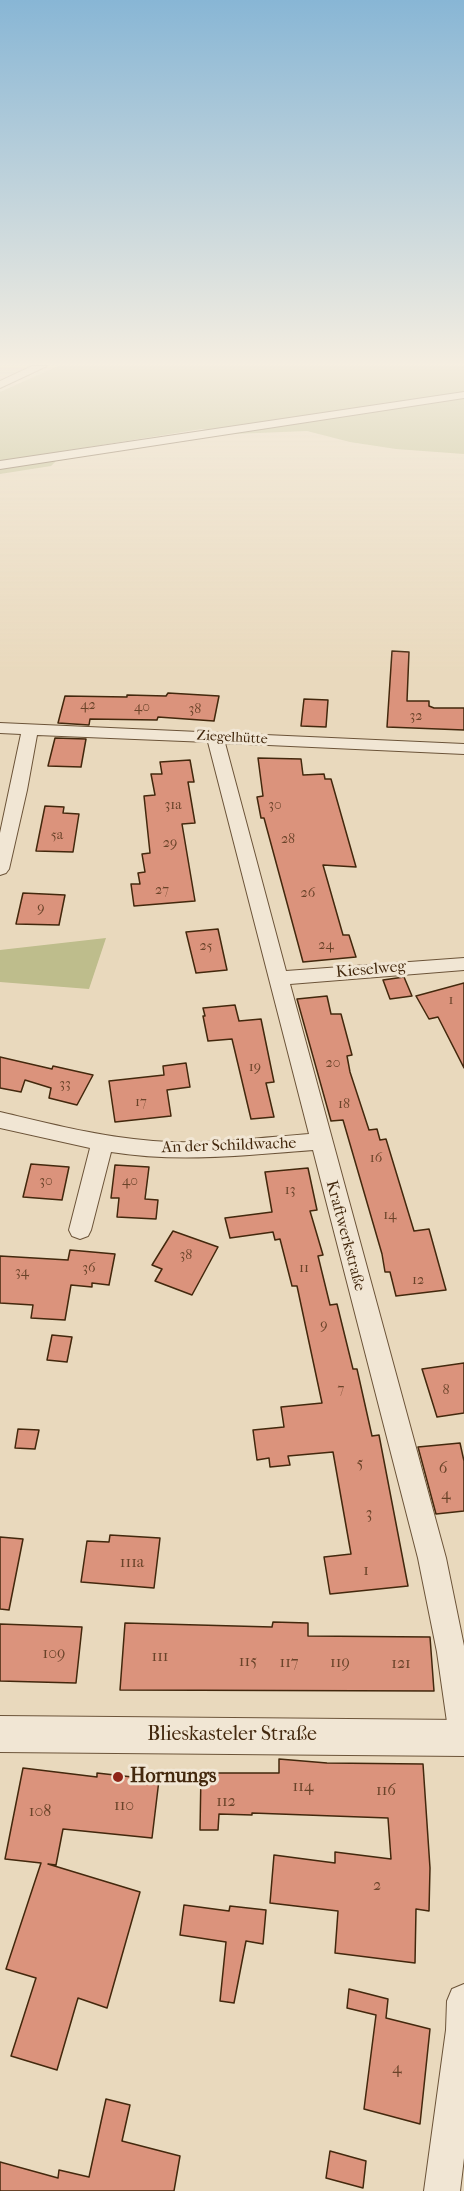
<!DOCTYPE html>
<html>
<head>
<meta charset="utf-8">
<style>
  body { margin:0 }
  canvas { display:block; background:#e9d9bd }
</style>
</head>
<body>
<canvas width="464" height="2191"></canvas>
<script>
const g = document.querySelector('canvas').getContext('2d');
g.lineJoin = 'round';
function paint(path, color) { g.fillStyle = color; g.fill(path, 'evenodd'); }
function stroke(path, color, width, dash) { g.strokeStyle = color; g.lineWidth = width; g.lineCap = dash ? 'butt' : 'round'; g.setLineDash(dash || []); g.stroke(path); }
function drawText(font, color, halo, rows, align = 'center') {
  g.font = font + ' "IM FELL French Canon",serif'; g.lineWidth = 6; g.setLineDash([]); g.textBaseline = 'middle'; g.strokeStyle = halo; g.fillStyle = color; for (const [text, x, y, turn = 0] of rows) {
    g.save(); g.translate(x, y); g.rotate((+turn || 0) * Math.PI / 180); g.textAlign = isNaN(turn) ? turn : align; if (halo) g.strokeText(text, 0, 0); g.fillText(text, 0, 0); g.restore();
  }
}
const green = new Path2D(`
  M58,366H464V454L396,449L350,442L307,431L233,434L202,429L39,455L58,459L51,466L0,474V392Z
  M106,938L89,989L0,982V950Z`);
const building = new Path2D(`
  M392,651L409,652L407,701H429V706L434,708H464V730L387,727Z
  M168,693L219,696L214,721L158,717L157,720L90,719L89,725L58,723L65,696L127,697V695L166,696Z
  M304,699L328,700L326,727L301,726Z
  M55,738L86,739L81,767L48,766Z
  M258,758L301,759L303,775L324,774L325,779H331L356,867L323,865L343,935H349L356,957L303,962L264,818H261L257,797L263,796Z
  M190,760L194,782H188L195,823L182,824L195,901L134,906L131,884H140L138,873L145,872L142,854L150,853L144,796L155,795L151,774H162L160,762Z
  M45,806L64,807L63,813L79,814L73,852L36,851Z
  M23,893L65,895L59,925L16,924Z
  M218,929L227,970L196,973L186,932Z
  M404,977L412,996L390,999L383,980Z
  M464,983V1068L438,1017L429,1019L416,996Z
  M327,996L331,1014H341L352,1055L347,1056L350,1072L369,1130L377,1129L380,1140L386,1139L414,1231L429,1229L446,1290L396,1296L390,1272H385L382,1254L343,1120L331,1121L297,999Z
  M235,1005L239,1021L261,1019L274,1082L266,1083L274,1117L251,1119L232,1039L208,1041L203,1016H205L203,1008Z
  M0,1057L52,1069L53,1066L93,1075L77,1105L49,1098L51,1088L25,1080L21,1092L0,1088Z
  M186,1063L190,1087L167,1090L171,1116L115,1122L109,1081L164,1075L163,1066Z
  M31,1164L69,1167L62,1200L23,1197Z
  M115,1165L149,1167L145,1199L158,1200L156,1219L117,1217L119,1198H111Z
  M308,1168L317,1210L310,1211L323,1255L318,1256L330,1305L337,1304L353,1369H357L372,1436L379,1435L408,1586L330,1594L324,1557L351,1554L333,1452L288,1456L290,1465L270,1467L269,1458L257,1460L253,1430L284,1427L281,1407L322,1403L297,1286H292L280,1239L275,1240L273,1232L230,1238L225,1218L272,1212L265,1172Z
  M173,1231L218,1247L192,1295L155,1281L162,1269L152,1265Z
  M70,1250L115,1254L109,1285L92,1283V1287L71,1285L65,1320L31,1318L33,1305L0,1303V1256L68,1260Z
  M52,1335L72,1337L67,1362L47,1360Z
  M464,1363V1413L437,1417L422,1369Z
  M18,1429L39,1430L35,1449L15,1448Z
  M460,1443L464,1461V1511L436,1514L418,1447Z
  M110,1535L160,1538L154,1588L81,1582L87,1541L109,1542Z
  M0,1537L23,1539L9,1610L0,1609Z
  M273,1622L308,1623V1636L430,1637L434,1691L120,1690L125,1623L272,1627Z
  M0,1624L82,1627L76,1683L0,1681Z
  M279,1759L327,1763L423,1764L430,1868L429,1911L416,1909L415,1963L335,1953L338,1911L270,1903L274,1855L335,1863V1852L391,1859L388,1818L252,1813V1815L219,1814L218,1830H200L201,1773H279Z
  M23,1768L97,1777V1773L159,1780L152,1838L63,1829L56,1865L48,1864L140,1892L107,2008L78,1998L57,2070L11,2056L36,1978L6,1969L41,1863L5,1859Z
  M184,1905L229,1911L230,1906L266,1910L263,1944L246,1941L234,2003L220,2001L226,1942L180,1935Z
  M349,1989L388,1999L386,2018L430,2029L420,2124L364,2109L376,2015L347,2008Z
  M106,2099L130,2105L122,2141L180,2156L174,2191H0V2162L58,2178L59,2170L89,2177Z
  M330,2151L366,2161L363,2188L326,2178Z`);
const minor = new Path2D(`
  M32,366H47L0,388V381Z
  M464,392V398L0,469V461Z
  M0,723L464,744V754L225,743L286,971L464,958V970L290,984L446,1558L464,1646V1751L454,1746L449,1736L437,1652L418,1558L313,1150C246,1155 179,1163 111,1152L91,1230L88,1236L80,1239L72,1236L69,1230L90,1148L0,1128V1112C51,1124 101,1137 153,1141C205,1145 257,1138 309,1134L208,742L37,735L27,790L9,869L6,873L0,875V833L21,734L0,733Z
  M464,1984V2158L460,2191H424L446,2030L447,2001L452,1989Z`);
const tertiary = new Path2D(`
  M0,1716L464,1720V1756L0,1752Z`);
const markers = [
  [118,1777,6,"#8f2418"]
];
const numberNames = [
  ["42",88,706],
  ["40",142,708],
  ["38",195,710],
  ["32",416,717],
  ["31a",173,806],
  ["30",275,806],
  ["5a",57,836],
  ["28",288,840],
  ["29",170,844],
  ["27",162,891],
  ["26",308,894],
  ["9",41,909],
  ["24",326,946],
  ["25",206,947],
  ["1",451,1001],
  ["20",333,1064],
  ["19",255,1068],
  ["33",65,1085],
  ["17",141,1103],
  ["18",344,1105],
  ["16",376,1159],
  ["30",46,1182],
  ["40",130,1182],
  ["13",290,1191],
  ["14",390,1216],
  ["38",186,1256],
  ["36",89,1269],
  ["11",304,1269],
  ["34",22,1273],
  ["12",418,1281],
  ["9",324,1326],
  ["7",341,1390],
  ["8",446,1391]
];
const farStreetnames = [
  ["Ziegelhütte",232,738,3]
];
const streetNames = [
  ["Kieselweg",371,970,-5],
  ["An der Schildwache",229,1146,-2],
  ["Kraftwerkstraße",345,1236,75]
];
const nearNumbernames = [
  ["5",360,1464],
  ["6",443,1469],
  ["4",446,1495],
  ["3",369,1514],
  ["111a",132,1563],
  ["1",366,1571],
  ["109",54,1654],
  ["111",160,1657],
  ["115",248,1662],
  ["117",289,1663],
  ["119",340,1663],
  ["121",401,1664],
  ["114",303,1787],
  ["116",386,1791],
  ["112",226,1802],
  ["110",124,1806],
  ["108",40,1812],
  ["2",377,1886],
  ["4",397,2069]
];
const nearStreetnames = [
  ["Blieskasteler Straße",232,1735]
];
const nearPoinames = [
  ["Hornungs",130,1777]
];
paint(green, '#bebd8c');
paint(building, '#db937c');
stroke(building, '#43280d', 1.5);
stroke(minor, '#6c5439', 2);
stroke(tertiary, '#6c5439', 2);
paint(minor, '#f1e6d4');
paint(tertiary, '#f1e6d4');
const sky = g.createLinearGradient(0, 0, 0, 673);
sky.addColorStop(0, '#88b6d5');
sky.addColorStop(0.54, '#f5eee1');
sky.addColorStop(1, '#f5eee100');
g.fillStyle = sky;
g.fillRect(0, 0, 464, 673);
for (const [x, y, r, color] of markers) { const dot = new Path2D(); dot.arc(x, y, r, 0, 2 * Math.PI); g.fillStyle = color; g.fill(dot); stroke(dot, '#f1e6d4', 2); }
drawText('14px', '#694329', null, numberNames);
drawText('14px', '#43280d', '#f1e6d4', farStreetnames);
drawText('16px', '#43280d', '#f1e6d4', streetNames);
drawText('16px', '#694329', null, nearNumbernames);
drawText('20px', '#43280d', '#f1e6d4', nearStreetnames);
drawText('bold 20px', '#43280d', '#f1e6d4', nearPoinames, 'left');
</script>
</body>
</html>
